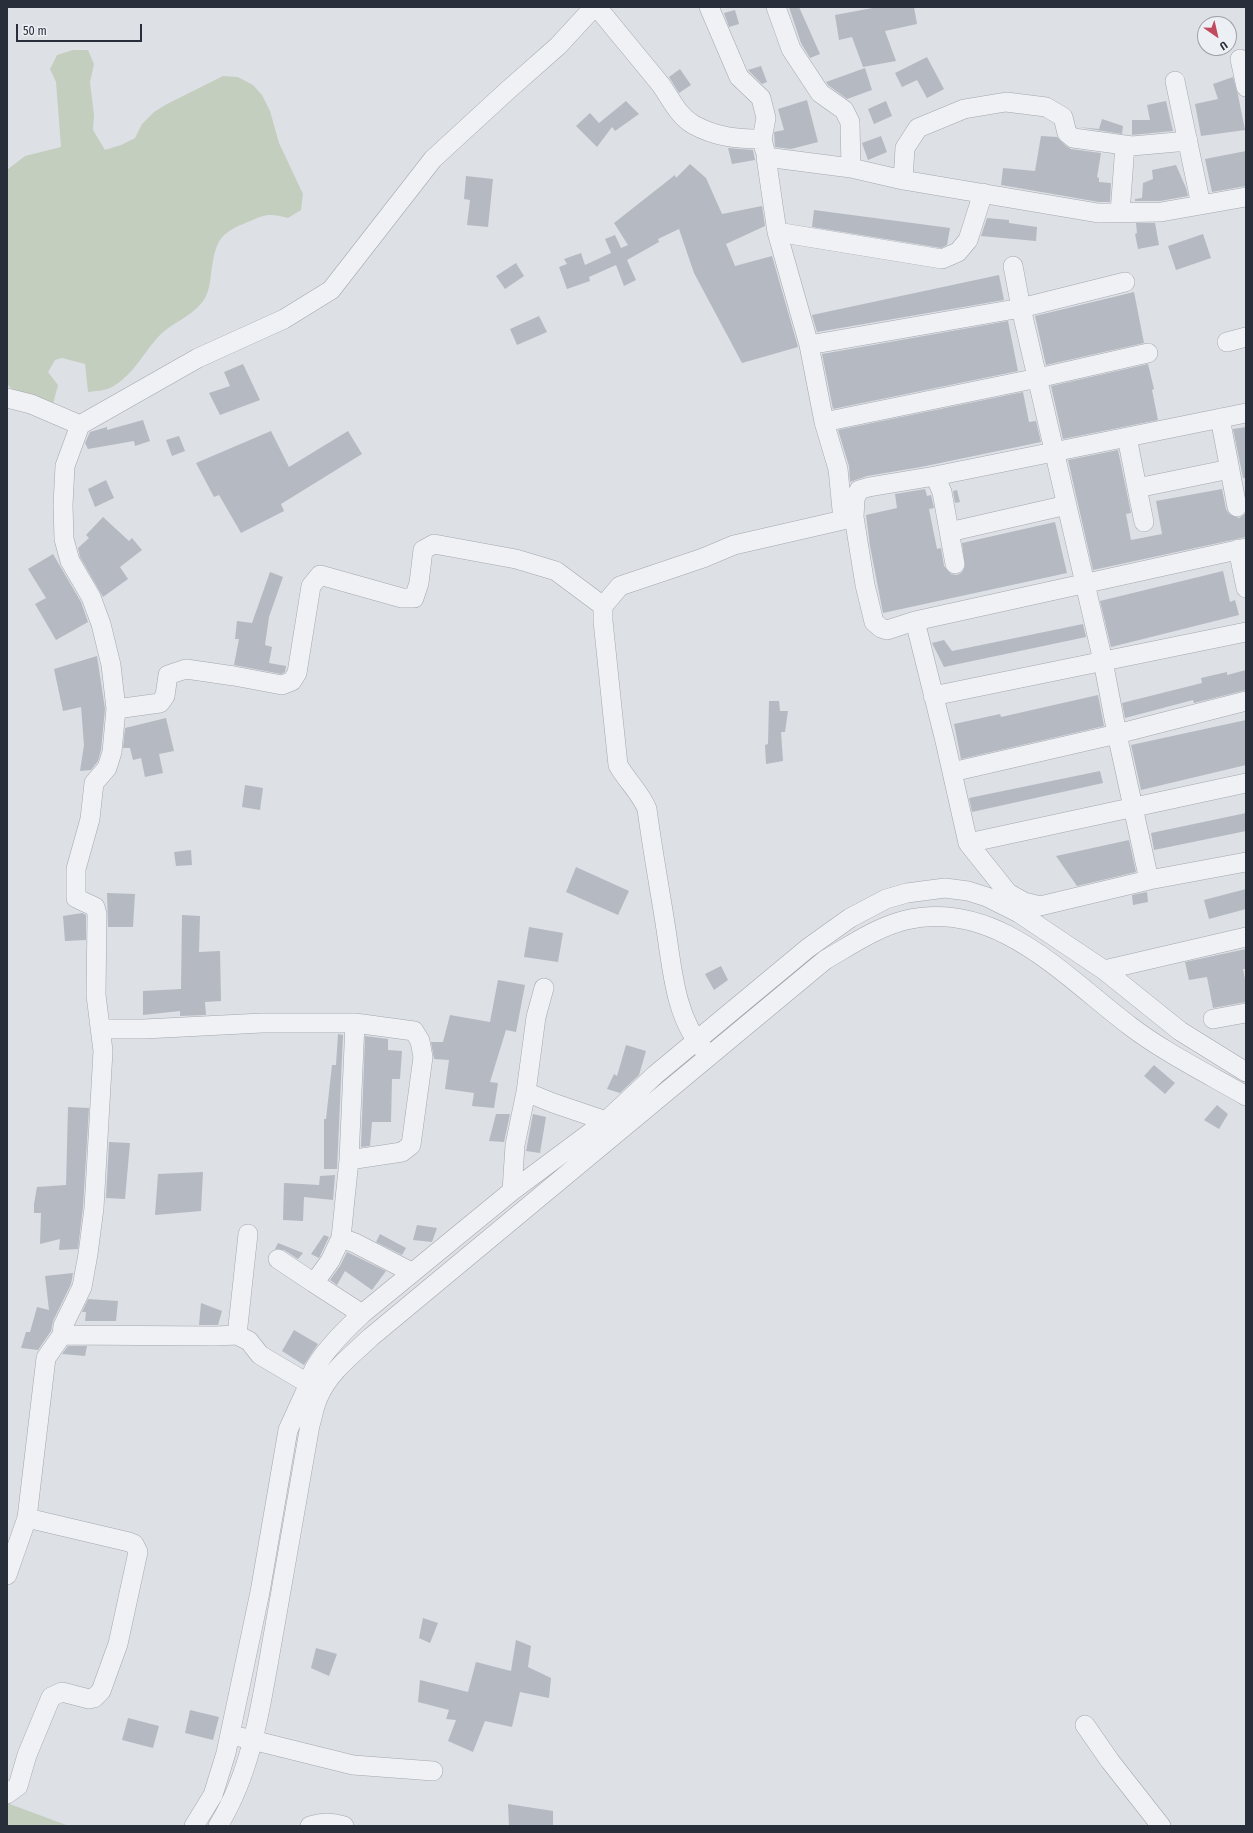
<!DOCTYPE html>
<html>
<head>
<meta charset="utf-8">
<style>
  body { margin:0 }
  #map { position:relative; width:1253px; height:1833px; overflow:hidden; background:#dde0e5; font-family:"Fira Sans Condensed",sans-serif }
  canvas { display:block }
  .frame { position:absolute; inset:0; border:8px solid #282e3a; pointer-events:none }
  .north { position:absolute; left:1197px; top:16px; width:40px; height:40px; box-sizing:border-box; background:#eceff3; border:1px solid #9ea2a9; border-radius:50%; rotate:146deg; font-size:11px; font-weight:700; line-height:16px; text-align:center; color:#282e3a }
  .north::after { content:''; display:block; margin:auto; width:14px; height:18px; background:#c14b5c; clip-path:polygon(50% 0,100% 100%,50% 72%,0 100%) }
  .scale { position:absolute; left:16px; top:24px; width:126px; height:18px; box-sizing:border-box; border:2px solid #282e3a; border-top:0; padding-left:5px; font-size:12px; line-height:14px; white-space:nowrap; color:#282e3a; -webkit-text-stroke:3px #eceff3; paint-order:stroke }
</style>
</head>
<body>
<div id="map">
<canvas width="1253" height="1833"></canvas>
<div class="frame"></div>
<div class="north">U</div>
<div class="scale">50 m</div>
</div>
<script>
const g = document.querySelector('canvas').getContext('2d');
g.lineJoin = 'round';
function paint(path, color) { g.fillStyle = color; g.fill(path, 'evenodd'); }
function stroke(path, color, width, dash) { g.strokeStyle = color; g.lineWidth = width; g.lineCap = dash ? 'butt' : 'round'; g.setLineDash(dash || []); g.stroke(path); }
const green = new Path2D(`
  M73,50H88L94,64L90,82L94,115L93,130L105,150L121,145L135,138L142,124L154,112L167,104L223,76L238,77L253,85L262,95L270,111L279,143L303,194L301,210L288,218C270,213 265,214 248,222C217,234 216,242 211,274C210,282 209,291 205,298C195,315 175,321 161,334C144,351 134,375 112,387C105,391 95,391 88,392L85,364L62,358L55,360L48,372L58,385L53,404L16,393L7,384V170L25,156L61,147L56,82L50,69L57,55Z
  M7,1803L69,1826H7Z`);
const building = new Path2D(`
  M789,7H799L820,54L810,58L801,43Z
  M878,7H914L917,24L885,31L896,61L863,67L852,37L839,40L835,15Z
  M735,10L739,24L729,27L724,13Z
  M927,57L944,89L927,98L917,80L902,87L895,73Z
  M761,66L767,82L762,84L748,70Z
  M865,68L872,90L847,99L828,85L826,82Z
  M680,69L691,85L679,93L669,77Z
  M1233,77L1238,95L1245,130L1201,136L1195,104L1218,99L1213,84Z
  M807,100L818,142L791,149L775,147L774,132L784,130L778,109Z
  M626,101L639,114L615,131L612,127L597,147L576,126L590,113L599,123Z
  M886,101L892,116L874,124L868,109Z
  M1166,101L1173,131L1132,135V120H1150L1147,105Z
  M1102,119L1123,126L1122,134L1078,127L1099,129Z
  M881,136L887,152L868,160L862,143Z
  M1041,136L1057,137L1066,146L1071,149L1101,153L1097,177L1099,178V182L1111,183L1110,202H1099L1001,185L1003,168L1035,171Z
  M728,148L753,150L755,160L732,164Z
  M1246,151V186L1212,192L1205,159Z
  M690,164L706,178L722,214L762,206L765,226L726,244L735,266L772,256L798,347L742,363L694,273L679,229L658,239L659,242L627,260L636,280L624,286L616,265L589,277L590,281L567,289L559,267L567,264L564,259L581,253L585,265L611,253L605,239L615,235L621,248L628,245L614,223L675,175L676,178Z
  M1176,165L1186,188L1188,196L1160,201H1135V199L1142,198L1143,183L1153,179L1152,170Z
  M466,176L493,179L488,227L467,225L470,200L464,199Z
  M814,210L950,228L947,245L941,248L812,227Z
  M987,218L1009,220V223L1037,227L1036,241L981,236Z
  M1136,223H1155L1159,245L1138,249L1135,234L1137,233Z
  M1203,234L1211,258L1176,270L1168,246Z
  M516,263L524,276L505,289L496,276Z
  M999,275L1004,300L817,332L812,315Z
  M1134,292L1144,343L1046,365L1035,316Z
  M539,316L547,332L517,345L510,329Z
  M1008,321L1018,371L833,409L822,354Z
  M243,364L260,400L220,415L209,393L230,386L224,372Z
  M1148,364L1154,389L1152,390L1158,420L1063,439L1051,386Z
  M1023,392L1029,422L1036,421L1041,442L921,467L867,476L850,482L849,466L838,430Z
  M143,420L150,441L135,446L134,441L88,449L85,443L90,432L107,427V430Z
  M1246,427V478H1243L1233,429Z
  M271,431L289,467L348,431L362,454L281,504L284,511L241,533L219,495L214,497L196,463Z
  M179,436L185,451L172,456L166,440Z
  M1118,450L1131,513L1126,514L1131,540L1162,534L1156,501L1222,489L1226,509L1229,514L1239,518L1246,513V537L1093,570L1068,460Z
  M106,480L114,498L95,507L88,489Z
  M925,489L927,496L931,495L934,508L929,509L937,549L941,548L944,566L951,574L957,575L962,572L965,567L962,543L1055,522L1067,573L883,613L870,546L866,515L897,508L895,494Z
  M957,490L960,502L955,503L953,491Z
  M103,517L129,541L132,538L142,550L120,567L128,579L103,597L80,557L78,548L89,538L86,535Z
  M53,554L81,602L88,622L56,640L35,604L46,598L28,569Z
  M1223,571L1230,602L1235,600L1239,615L1111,647L1100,601Z
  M270,572L283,577L269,617L265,645L272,647L269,663L286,666L285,672L281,674L234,665L239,639H235L237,621L252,623Z
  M1083,624L1086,637L944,667L932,643L944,640L952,651Z
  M97,656L105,709L101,750L98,761L91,770L80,771L84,745L81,707L63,711L54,669Z
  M1246,670V690L1194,703L1193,700L1125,718L1122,703L1202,683L1201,678L1227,672V675Z
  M1098,695L1104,726L961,759L954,724L1000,714L1001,717Z
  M769,701H779L780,711H788L785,732H781L783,761L766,764L765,745L768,744Z
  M166,718L174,751L159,754L163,773L145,777L141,758L133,760L130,748H123L125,728Z
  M1246,720V765L1141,790L1131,745Z
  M1100,771L1103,783L972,812L969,798Z
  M245,785L263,788L260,810L242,807Z
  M1246,813V831L1154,850L1151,833Z
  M1129,840L1136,872L1077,886L1056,856Z
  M191,850L192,865L176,866L174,852Z
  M576,867L629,891L618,915L566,892Z
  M1246,889V909L1209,919L1204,900Z
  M1147,892L1148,902L1133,905L1132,895Z
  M107,893L135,894L133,927H108Z
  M82,913L86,915V940L65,941L63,916Z
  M182,915L200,916L199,952L220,951L221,1001L205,1002L206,1015L180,1016V1011L143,1015V991L181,989Z
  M529,927L563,933L558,962L524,957Z
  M1246,949V969H1243L1246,984V1002L1213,1008L1207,977L1189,980L1185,962Z
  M721,966L728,980L714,990L705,974Z
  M498,980L525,985L516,1032L506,1030L490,1082L498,1083L494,1108L472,1106L474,1093L445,1089L449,1060L434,1059L431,1042H443L450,1015L490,1022Z
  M338,1034L343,1035L337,1169H324V1119H326L332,1065H336Z
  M365,1036L388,1039V1050L402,1051L400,1079H392L391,1122H372L370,1146L361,1147Z
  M626,1045L646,1051L639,1075L620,1093L607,1089L614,1074L617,1076Z
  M1154,1065L1175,1083L1165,1094L1144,1076Z
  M1217,1105L1228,1114L1219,1129L1204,1120Z
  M68,1107L89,1108L83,1207L78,1249L59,1250L60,1239L40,1244L41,1213H34V1204L37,1187L66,1185Z
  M496,1114H510L504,1142L489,1141Z
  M533,1114L546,1117L540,1153L526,1151Z
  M109,1142L130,1143L125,1199L106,1198Z
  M203,1172L201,1211L155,1215L158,1174Z
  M335,1175L333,1200L304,1197L303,1221L283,1220L284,1183L319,1185L320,1176Z
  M417,1225L437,1228L432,1242L413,1240Z
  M380,1234L406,1248L402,1255L376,1242Z
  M324,1235L329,1237L319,1258L311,1254Z
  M278,1243L303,1253L298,1259L284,1250L275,1249Z
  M347,1252L386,1271L372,1290L345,1271L337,1285L330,1280L340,1266Z
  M73,1273L71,1284L53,1321L51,1331L38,1350L21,1348L26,1332H30L37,1307L49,1310L45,1276Z
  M88,1299L118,1301L116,1321H85L86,1312H82Z
  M201,1303L222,1311L218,1325H199Z
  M294,1330L318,1344L304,1365L282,1351Z
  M68,1346H87L85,1356L62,1354Z
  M423,1618L438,1623L430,1643L419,1638Z
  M516,1640L531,1646L528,1667L551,1678L549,1698L520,1692L512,1727L485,1721L473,1752L448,1741L456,1720L446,1719L449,1710L418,1702L420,1680L468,1692L476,1662L511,1671Z
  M316,1648L337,1654L329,1676L311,1668Z
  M190,1710L219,1717L213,1740L185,1733Z
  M128,1718L159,1726L153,1748L122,1740Z
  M508,1804L553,1811V1826H509Z`);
const minor = new Path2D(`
  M597,7C618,33 640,59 661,85C671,99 678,116 694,125C716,137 737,139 762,139
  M709,7L739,77L761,98L766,118L762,139L765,151
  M776,7L791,49L820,93L844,110L850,122L851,168
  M1240,59L1246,87
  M1175,81L1201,205
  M903,180L905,148L918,128L964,109L1006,102L1046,107L1063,117L1067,133L1073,138L1132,146L1188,141
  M1120,213L1125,145
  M777,232L942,259L958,252L968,240L983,193
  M1125,282L1021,308L1103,661L1117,734L1149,880
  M1227,342L1246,337
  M809,345L1021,308L1013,266
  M7,398L31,404L80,425
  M1246,413L935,476L869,487L859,490L855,499L854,517L865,585L874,622L881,628L887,630L915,621L1246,548
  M1220,418L1237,507
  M824,422L1038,378L1148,353
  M1127,437L1137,488
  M935,476L942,492L955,564
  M852,518L843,520L838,469L824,422L809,345L777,232L766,157L851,168L903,180L1098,213L1161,212L1246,197
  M1144,522L1137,488L1230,469
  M949,532L1067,505
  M1238,549L1246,588
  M915,621L945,741L968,843L1008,893L1024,902L1040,906L1149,880L1246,862
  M933,696L1246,632
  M116,709L160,703L165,696L168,675L186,669L234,676L282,685L292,681L297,673L311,586L320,575L402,598H414L419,583L423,550L434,544L516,559L556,571L603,606
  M952,772L1117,734L1246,701
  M968,843L1246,783
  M1104,970L1246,937
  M1213,1019L1246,1013
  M100,1029H144L262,1023H355L414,1031L420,1041L423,1057L411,1145L402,1152L349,1160
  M704,1050C674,1017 672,965 665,923C659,885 652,847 647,809C640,792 627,781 618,765L603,621V606L620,586L703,558L734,545L843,520
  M526,1092L553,1103L606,1121
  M512,1191L515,1145L526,1092L536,1017L544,988
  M341,1238L349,1160L355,1023
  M278,1259L314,1283
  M362,1314L314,1283L330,1261L341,1238L355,1243L411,1272
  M62,1335L216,1336L237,1335L249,1341L260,1355L309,1384
  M237,1335L248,1234
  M7,1575L27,1518L46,1358L62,1335L63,1326L82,1287L88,1254L94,1208L103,1051L96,995L97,914L95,907L76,898V869L90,819L94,783L107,768L112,752L116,709L111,665L101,624L91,597L70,561L64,539L63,505L65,466L80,425L198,358L284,319L331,290L433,159L507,91L558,46L594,7
  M1085,1725L1110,1761L1161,1826
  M240,1737L353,1765L433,1771
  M7,1794L18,1786L27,1755L51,1697L62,1692L89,1699L94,1698L101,1691L118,1644L138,1552L134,1544L129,1542L27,1518
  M194,1826L213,1795L226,1753L260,1592L288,1430L309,1384C310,1364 347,1328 362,1314L512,1191L606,1121L655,1075L808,948L850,918L886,899L907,893L945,888L968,891L987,897L1019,913L1104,970L1180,1031L1246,1072
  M218,1826C254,1768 262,1697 274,1631C286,1563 298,1494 310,1425C313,1416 314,1407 318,1398C328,1373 352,1355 371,1337L825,960C851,945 877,927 906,920C997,899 1065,977 1130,1026C1164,1052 1208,1074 1246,1096
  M310,1826C321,1822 333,1822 344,1826`);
paint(green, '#c3cebf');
paint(building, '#b5b9c2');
stroke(minor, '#a3a7ae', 20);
stroke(minor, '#eff1f4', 19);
</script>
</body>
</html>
